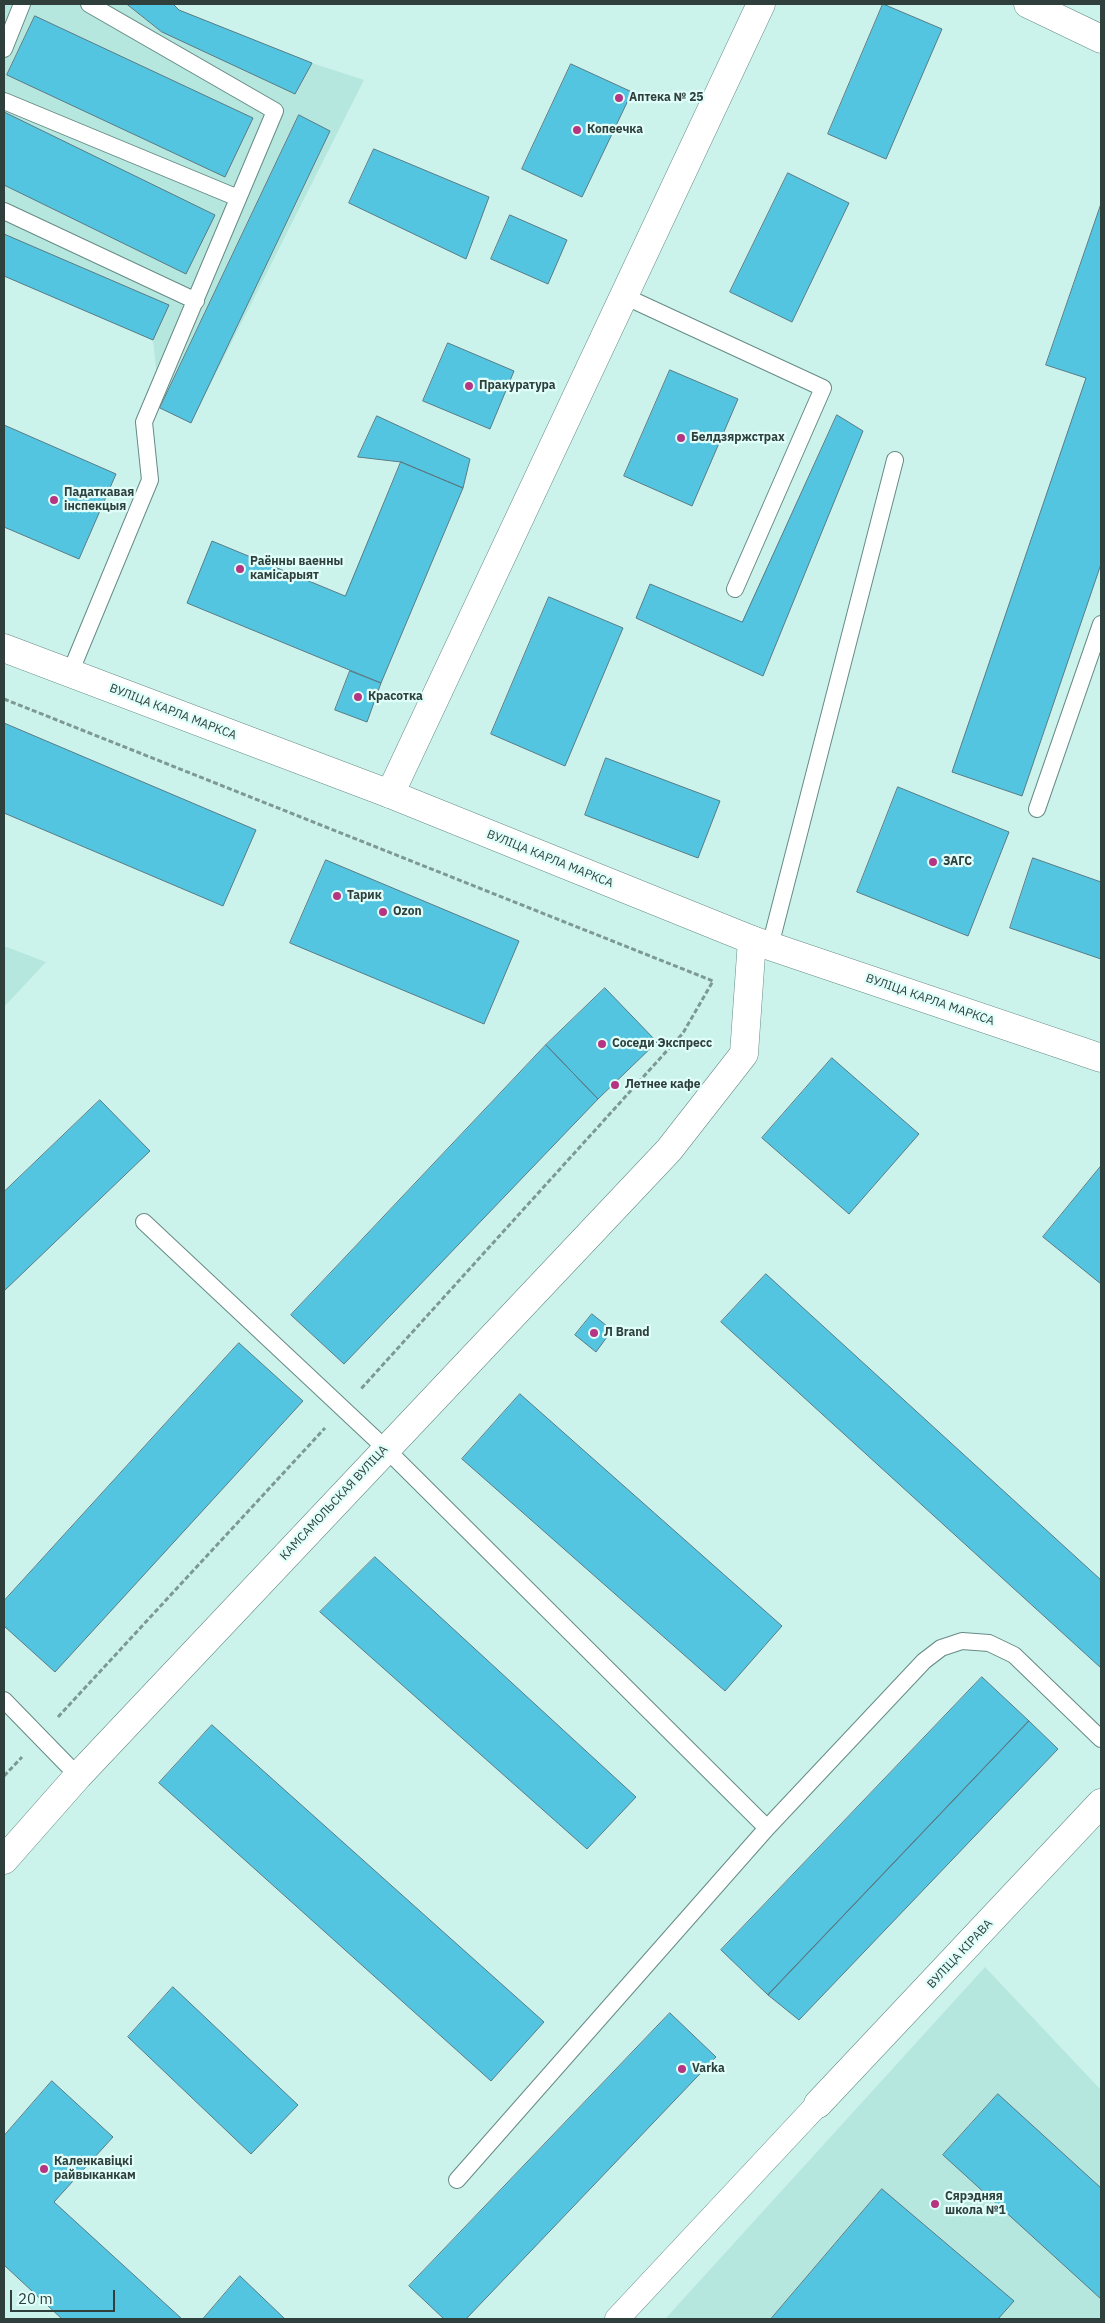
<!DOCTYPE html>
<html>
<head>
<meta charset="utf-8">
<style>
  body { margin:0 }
  #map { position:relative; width:1105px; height:2323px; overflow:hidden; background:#cbf3ec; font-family:"IBM Plex Sans",sans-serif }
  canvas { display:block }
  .frame { position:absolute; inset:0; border:5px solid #2f3f3c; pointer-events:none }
  .scale { position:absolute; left:10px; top:2290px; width:105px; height:22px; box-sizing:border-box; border:2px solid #2f3f3c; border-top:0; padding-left:6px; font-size:15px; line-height:18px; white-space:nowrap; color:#2f3f3c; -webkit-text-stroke:4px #dffef9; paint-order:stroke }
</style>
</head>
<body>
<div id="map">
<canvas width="1105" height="2323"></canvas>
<div class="frame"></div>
<div class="scale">20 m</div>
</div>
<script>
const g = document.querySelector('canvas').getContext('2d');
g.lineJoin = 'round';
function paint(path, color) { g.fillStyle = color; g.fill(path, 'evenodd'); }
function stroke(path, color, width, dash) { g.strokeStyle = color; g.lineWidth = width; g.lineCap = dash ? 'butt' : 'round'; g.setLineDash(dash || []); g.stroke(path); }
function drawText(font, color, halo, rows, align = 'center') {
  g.font = font + ' "IBM Plex Sans",sans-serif'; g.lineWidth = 4.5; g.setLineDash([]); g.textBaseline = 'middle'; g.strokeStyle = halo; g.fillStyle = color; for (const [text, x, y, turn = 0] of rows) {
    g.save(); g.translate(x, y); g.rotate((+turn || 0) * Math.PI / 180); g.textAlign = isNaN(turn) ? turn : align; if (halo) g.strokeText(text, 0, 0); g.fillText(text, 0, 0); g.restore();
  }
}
const built = new Path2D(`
  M4,4H173L179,10L312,63L364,80L191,423L160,408L153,340L4,276Z
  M4,946L46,962L4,1007Z
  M985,1967L1101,2090V2319H665Z`);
const building = new Path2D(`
  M127,4H173L179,10L312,63L295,94L162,32Z
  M883,4L942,29L886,159L828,134Z
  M35,16L253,118L225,177L7,75Z
  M571,64L632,92L582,197L522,169Z
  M4,112L215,215L186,274L4,185Z
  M299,115L330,131L191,423L160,408Z
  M374,149L489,197L466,259L349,203Z
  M788,173L849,203L792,322L730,292Z
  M1101,204V564L1022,796L952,772L1086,378L1046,365Z
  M510,215L567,240L548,284L491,259Z
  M4,234L169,305L153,340L4,276Z
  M448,343L514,371L490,429L423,401Z
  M670,370L738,399L692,506L624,476Z
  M837,415L863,431L763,676L636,618L650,584L742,622Z
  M377,416L470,459L463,488L401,462L358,457Z
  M4,425L116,474L79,559L4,527Z
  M401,462L463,488L381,683L187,603L212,541L345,596Z
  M549,597L623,628L565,766L491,734Z
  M350,671L381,683L367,722L335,710Z
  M4,723L256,830L223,906L4,813Z
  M606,758L720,801L698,858L585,815Z
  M898,787L1009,832L968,936L857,892Z
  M1033,858L1101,882V959L1010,928Z
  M326,860L519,941L484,1024L290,943Z
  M605,988L657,1042L598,1099L546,1045Z
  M546,1045L598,1099L344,1364L291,1315Z
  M832,1058L919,1134L849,1214L762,1138Z
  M100,1100L150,1151L4,1291V1192Z
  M1101,1166V1284L1043,1237Z
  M766,1274L1101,1580V1668L721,1322Z
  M592,1314L612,1330L596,1352L575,1335Z
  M239,1343L303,1401L55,1672L4,1626V1601Z
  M520,1394L782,1626L725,1691L462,1459Z
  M375,1557L636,1797L587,1849L320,1612Z
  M982,1677L1029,1721L768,1995L721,1950Z
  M1029,1721L1058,1749L799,2020L768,1995Z
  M212,1725L544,2022L491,2081L159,1783Z
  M173,1987L298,2105L251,2154L128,2037Z
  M670,2013L716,2057L466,2319H444L409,2286Z
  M52,2081L113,2137L54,2202L182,2319H62L4,2265V2136Z
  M998,2094L1101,2188V2299L943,2155Z
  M882,2189L1014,2301L998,2319H771Z
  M240,2276L285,2319H203Z`);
const path = new Path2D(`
  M4,699L713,981L683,1033L360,1390
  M58,1717L325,1428
  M4,1776L22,1757`);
const service = new Path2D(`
  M4,49L22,4
  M4,101L238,198
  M4,211L196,301
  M624,296L823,388L735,589
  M70,673L150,480L144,422L275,111L89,4
  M1037,809L1101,624
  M770,946L895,460
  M144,1222L385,1448L767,1828
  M4,1700L78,1776
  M457,2180L767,1828L924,1661L941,1648L962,1641L989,1643L1014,1655L1101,1739`);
const pedestrian = new Path2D(`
  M617,2319L818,2104`);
const minor = new Path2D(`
  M1028,4L1101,39
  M390,794L761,4
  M4,1860L78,1776L669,1150L744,1054L752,940
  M818,2104L1101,1803`);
const secondary = new Path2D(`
  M4,648L390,794L752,940L1101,1058`);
const markers = [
  [619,98,5,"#b53582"],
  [577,130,5,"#b53582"],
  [469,386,5,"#b53582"],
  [681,438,5,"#b53582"],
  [54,500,5,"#b53582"],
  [240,569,5,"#b53582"],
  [358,697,5,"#b53582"],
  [933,862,5,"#b53582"],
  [337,896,5,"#b53582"],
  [383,912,5,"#b53582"],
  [602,1044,5,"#b53582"],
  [615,1085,5,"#b53582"],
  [594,1333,5,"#b53582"],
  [682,2069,5,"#b53582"],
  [44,2169,5,"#b53582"],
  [935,2204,5,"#b53582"]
];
const poiNames = [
  ["Аптека № 25",629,98],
  ["Копеечка",587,130],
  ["Пракуратура",479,386],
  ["Белдзяржстрах",691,438],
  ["Падаткавая",64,493],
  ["інспекцыя",64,507],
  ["Раённы ваенны",250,562],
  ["камісарыят",250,576],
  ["Красотка",368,697],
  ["ЗАГС",943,862],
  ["Тарик",347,896],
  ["Ozon",393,912],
  ["Соседи Экспресс",612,1044],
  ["Летнее кафе",625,1085],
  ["Л Brand",604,1333],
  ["Varka",692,2069],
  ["Каленкавіцкі",54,2162],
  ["райвыканкам",54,2176],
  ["Сярэдняя",945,2197],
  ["школа №1",945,2211]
];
const streetNames = [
  ["ВУЛІЦА КАРЛА МАРКСА",173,712,21],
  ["ВУЛІЦА КАРЛА МАРКСА",550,859,22],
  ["ВУЛІЦА КАРЛА МАРКСА",930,1000,19],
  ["КАМСАМОЛЬСКАЯ ВУЛІЦА",334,1503,-47],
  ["ВУЛІЦА КІРАВА",960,1954,-47]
];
paint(built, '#b6e7df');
paint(building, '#54c5e1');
stroke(building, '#587b85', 1);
stroke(service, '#668b85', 18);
stroke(pedestrian, '#668b85', 25);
stroke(minor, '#668b85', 29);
stroke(secondary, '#668b85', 29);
stroke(path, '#7d9994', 3, [5, 2.5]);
stroke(service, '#fff', 16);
stroke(pedestrian, '#fff', 24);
stroke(minor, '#fff', 28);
stroke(secondary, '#fff', 28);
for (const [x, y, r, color] of markers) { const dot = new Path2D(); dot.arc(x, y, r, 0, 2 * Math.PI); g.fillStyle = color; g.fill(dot); stroke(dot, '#dffef9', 2); }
drawText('bold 12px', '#2f3f3c', '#dffef9', poiNames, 'left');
drawText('12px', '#2f3f3c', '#dffef9', streetNames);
</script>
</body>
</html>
